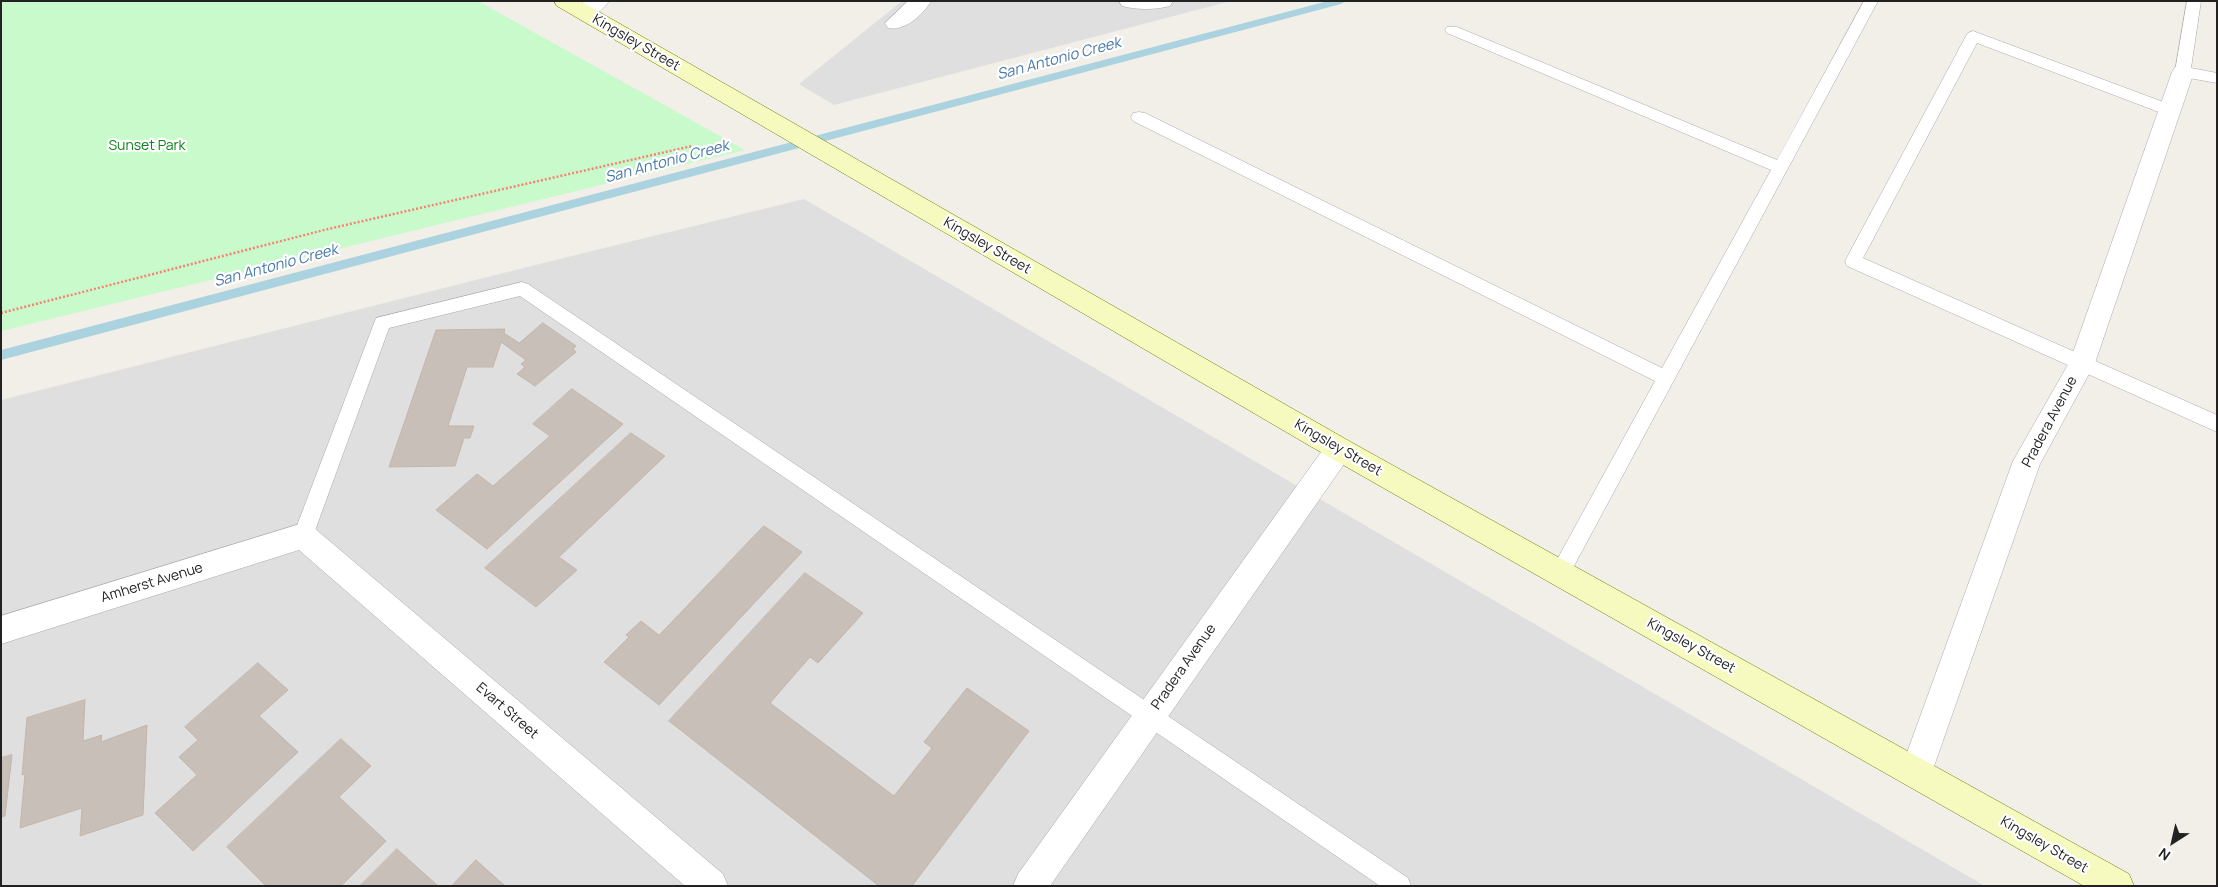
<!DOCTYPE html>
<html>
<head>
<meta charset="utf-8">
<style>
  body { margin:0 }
  #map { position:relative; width:2218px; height:887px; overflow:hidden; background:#f2efe9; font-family:Manrope,sans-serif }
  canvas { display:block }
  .frame { position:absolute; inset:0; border:2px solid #222; pointer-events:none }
  .north { position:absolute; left:2148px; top:817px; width:50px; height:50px; -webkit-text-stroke:4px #fff; paint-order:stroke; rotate:215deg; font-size:14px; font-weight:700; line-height:20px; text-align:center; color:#222 }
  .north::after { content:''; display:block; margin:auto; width:18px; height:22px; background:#222; clip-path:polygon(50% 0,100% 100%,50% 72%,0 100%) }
</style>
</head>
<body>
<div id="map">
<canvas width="2218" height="887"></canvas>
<div class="frame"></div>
<div class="north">N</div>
</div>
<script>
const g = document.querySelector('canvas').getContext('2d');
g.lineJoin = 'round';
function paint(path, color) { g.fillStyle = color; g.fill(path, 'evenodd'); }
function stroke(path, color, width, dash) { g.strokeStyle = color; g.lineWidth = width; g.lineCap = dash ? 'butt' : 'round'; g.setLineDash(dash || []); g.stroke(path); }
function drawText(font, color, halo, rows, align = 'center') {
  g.font = font + ' Manrope,sans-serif'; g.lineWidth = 4.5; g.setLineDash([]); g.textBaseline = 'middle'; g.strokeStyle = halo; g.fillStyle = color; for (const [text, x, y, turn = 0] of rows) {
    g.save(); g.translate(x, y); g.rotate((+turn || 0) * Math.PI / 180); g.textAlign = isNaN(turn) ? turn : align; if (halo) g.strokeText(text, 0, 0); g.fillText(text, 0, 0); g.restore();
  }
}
const residential = new Path2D(`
  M902,1H1231L834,105L799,84Z
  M804,199L1985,886H1V400L523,268Z`);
const park = new Path2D(`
  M1,1H478L745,150L1,331Z`);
const stream = new Path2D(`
  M1328,1H1346L1341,4L1,360V350Z`);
const building = new Path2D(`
  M543,323L576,346L573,349L576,352L535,386L517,374L525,367L521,364L526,360L501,342L493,367H467L448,426H474L470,438H464L455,466L389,467L436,330L505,329L504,333L519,343Z
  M572,389L623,424L487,549L436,510L477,474L493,486L550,436L533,424Z
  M631,433L665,456L559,557L577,570L536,607L485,568Z
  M764,526L802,552L659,705L604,662L629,637L626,635L641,621L659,635Z
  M805,573L863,613L818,663L810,657L770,703L894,796L932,748L924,742L967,688L1029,731L912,886H879L669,721Z
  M258,663L288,690L259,716L298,752L193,851L155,813L197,775L179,757L198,740L185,727Z
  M85,700L83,741L102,735L101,742L147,725L143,815L80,836L82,808L20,828L25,774L22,775L27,718Z
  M341,739L371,766L339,797L386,841L341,886H266L227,847Z
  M12,755L5,816L1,817V758Z
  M397,849L438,886H360Z
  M476,860L505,886H452Z`);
const path = new Path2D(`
  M1,313L328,229L692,146`);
const service = new Path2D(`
  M1864,1H1878L1567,579L1560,582L1553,579L1550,573L1553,567L1655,381L1133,121L1131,117L1133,113L1139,112L1145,113L1662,368L1771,170L1447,33L1445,30L1447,27H1457L1777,160Z
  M2187,1H2201L2191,68L2217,73V83L2183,77L2178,76L2175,72Z
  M1973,31L2174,106L2177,110L2174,114L2169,115L2164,114L1977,43L1863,258L2217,415V432L1847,266L1845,261L1966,36L1968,33Z
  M522,282L528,284L1408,878L1411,886H1380L520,296L389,328L313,536L310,542L303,545L296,542L293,536L376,318Z`);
const minor = new Path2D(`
  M584,1H609C602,12 589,20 576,17L573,12Z
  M908,1H931C923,15 904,32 888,28L885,23Z
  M1119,1H1173L1170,6C1156,10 1136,10 1122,6Z
  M2183,64L2191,67L2194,72L2095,363L2040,464L1932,772L1927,783L1916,788L1905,783L1900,772L2013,461L2070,361L2172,72L2175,67Z
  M1339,437L1349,441L1353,449L1349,457L1050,886H1013L1018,874L1329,441Z
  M303,523L313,527L723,874L728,886H685L299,550L1,644V616Z`);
const secondary = new Path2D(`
  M554,1H580L1349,441L2129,874L2134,886H2084L1329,457L557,6Z`);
const streetNames = [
  ["Kingsley Street",636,43,30],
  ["Kingsley Street",987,246,30],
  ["Pradera Avenue",2050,422,-62],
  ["Kingsley Street",1338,448,30],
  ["Amherst Avenue",152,583,-17],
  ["Kingsley Street",1691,646,29],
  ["Pradera Avenue",1184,667,-55],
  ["Evart Street",507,711,41],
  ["Kingsley Street",2044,845,30]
];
const parkNames = [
  ["Sunset Park",147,146]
];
const waterNames = [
  ["San Antonio Creek",1059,59,-15],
  ["San Antonio Creek",667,162,-15],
  ["San Antonio Creek",276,266,-15]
];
paint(residential, '#e0dfdf');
paint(park, '#c8facc');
paint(stream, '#aad3df');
paint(building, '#c7bfb8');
stroke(building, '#c4b6ab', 1);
stroke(service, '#a9a9a9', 1);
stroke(minor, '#a9a9a9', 1);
stroke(secondary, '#707d05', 1);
stroke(path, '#fa8072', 2.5, [2, 2]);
paint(service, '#fff');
paint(minor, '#fff');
paint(secondary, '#f7fabf');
drawText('14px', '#222', '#fff', streetNames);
drawText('14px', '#0c8416', '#fff', parkNames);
drawText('italic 15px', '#4a7aab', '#fff', waterNames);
</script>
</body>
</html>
